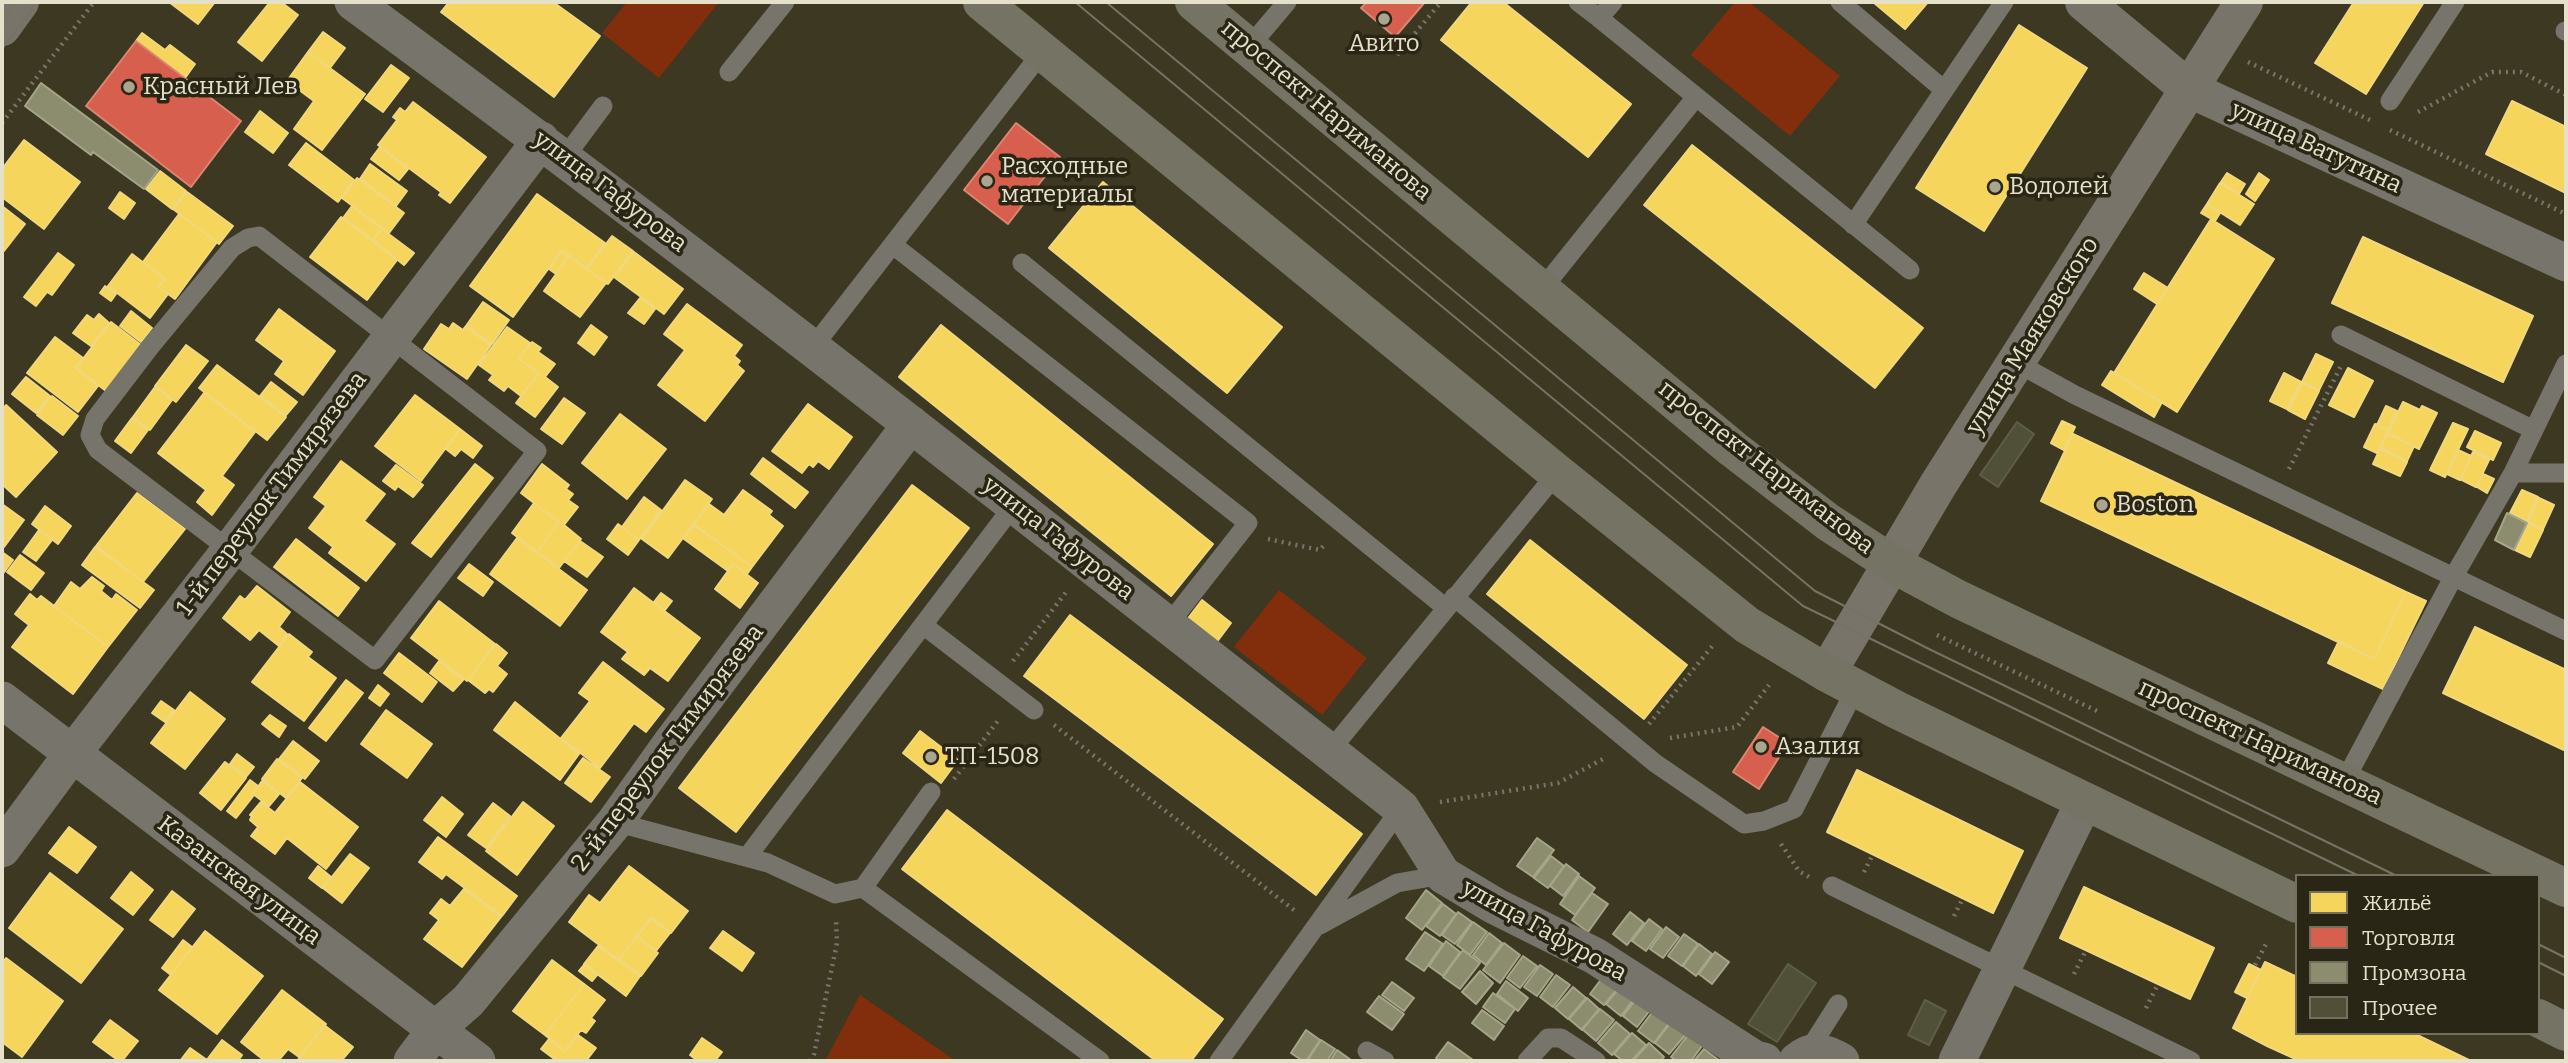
<!DOCTYPE html>
<html>
<head>
<meta charset="utf-8">
<style>
  body { margin:0 }
  #map { position:relative; width:2568px; height:1063px; overflow:hidden; background:#3d3821; font-family:Bitter,serif }
  canvas { display:block }
  .frame { position:absolute; inset:0; border:4px solid #e4e0ca; pointer-events:none }
  .legend { position:absolute; left:2295px; top:874px; width:245px; height:161px; box-sizing:border-box; background:#2a2615; border:2px solid #74705d; margin:0; padding:9px 12px; list-style:none; font-size:21px; color:#e4e0ca }
  .legend li { display:flex; align-items:center; gap:14px; height:35px }
  .legend b { width:35px; border:2px solid #74705d }
</style>
</head>
<body>
<div id="map">
<canvas width="2568" height="1063"></canvas>
<div class="frame"></div>
<ul class="legend">
<li><b style="height:19px;background:#f6d55c"></b>Жильё</li>
<li><b style="height:19px;background:#d6604d"></b>Торговля</li>
<li><b style="height:19px;background:#8c8c6e"></b>Промзона</li>
<li><b style="height:19px;background:#505039"></b>Прочее</li>
</ul>
</div>
<script>
const g = document.querySelector('canvas').getContext('2d');
g.lineJoin = 'round';
function paint(path, color) { g.fillStyle = color; g.fill(path, 'evenodd'); }
function stroke(path, color, width, dash) { g.strokeStyle = color; g.lineWidth = width; g.lineCap = dash ? 'butt' : 'round'; g.setLineDash(dash || []); g.stroke(path); }
function drawText(font, color, halo, rows, align = 'center') {
  g.font = font + ' Bitter,serif'; g.lineWidth = 7; g.setLineDash([]); g.textBaseline = 'middle'; g.strokeStyle = halo; g.fillStyle = color; for (const [text, x, y, turn = 0] of rows) {
    g.save(); g.translate(x, y); g.rotate((+turn || 0) * Math.PI / 180); g.textAlign = isNaN(turn) ? turn : align; if (halo) g.strokeText(text, 0, 0); g.fillText(text, 0, 0); g.restore();
  }
}
const green = new Path2D(`
  M627,2H719L659,78L602,33Z
  M1735,2H1749L1840,76L1790,136L1691,55Z
  M1279,590L1367,658L1322,715L1234,647Z
  M860,995L956,1061H825Z`);
const homes = new Path2D(`
  M169,2H215L198,24Z
  M270,2H281L298,15L262,61L238,42Z
  M449,2H553L600,36L554,97L441,12Z
  M1472,2H1503L1631,104L1588,157L1441,40Z
  M1873,2H1928L1905,29Z
  M2354,2H2424L2366,94L2315,63Z
  M2019,25L2087,68L1984,231L1916,188Z
  M323,32L345,48L330,68L308,52Z
  M142,33L165,50L170,45L195,64L185,78L136,41Z
  M308,52L365,94L322,150L294,129L314,101L287,81Z
  M391,65L409,78L383,112L365,99Z
  M2512,101L2566,127V193L2486,154Z
  M413,102L486,157L450,203L439,195L441,192L378,145L397,120L393,117L400,108L405,112Z
  M260,111L288,133L273,153L245,132Z
  M24,140L80,182L44,229L2,197V169Z
  M306,143L354,180L338,202L289,165Z
  M1692,145L1923,328L1875,388L1644,205Z
  M380,147L408,169L399,180L371,159Z
  M370,164L407,191L396,206L360,179Z
  M160,171L186,191L172,209L146,189Z
  M2227,173L2245,184L2239,194L2221,182Z
  M2259,173L2269,180L2255,201L2246,194Z
  M357,178L404,213L389,233L342,198Z
  M1103,182L1282,327L1227,393L1049,248Z
  M2220,183L2254,204L2240,225L2207,204Z
  M120,192L135,203L124,219L109,208Z
  M187,192L233,226L219,244L173,209Z
  M537,194L605,243L587,268L562,250L513,317L470,286Z
  M2207,204L2220,213L2215,221L2201,213Z
  M2,206L25,224L4,251L2,249Z
  M352,206L382,229L373,240L343,218Z
  M179,214L217,242L175,299L158,287L165,279L143,262Z
  M341,217L397,260L367,300L310,257Z
  M2211,219L2274,259L2177,412L2114,373Z
  M382,229L414,253L404,265L373,240Z
  M612,236L633,251L608,284L587,269Z
  M2363,237L2533,316L2503,382L2332,303Z
  M562,251L568,256L556,274L549,269Z
  M634,252L683,289L664,314L614,277Z
  M58,253L74,265L52,295L47,292L36,306L24,297Z
  M132,254L165,279L158,287L168,294L150,318L108,286Z
  M569,256L606,283L580,317L544,291Z
  M2144,273L2168,288L2157,304L2134,289Z
  M105,286L116,294L111,301L100,293Z
  M640,298L655,309L644,324L628,313Z
  M483,302L509,320L492,344L466,326Z
  M687,304L742,345L734,356L740,361L737,365L744,371L705,421L658,385L685,350L664,334Z
  M279,309L335,351L303,395L275,374L284,361L256,340Z
  M131,311L152,328L141,342L120,326Z
  M99,314L109,323L91,346L73,333L87,315L94,320Z
  M111,322L141,345L106,391L76,368Z
  M453,323L463,330L465,327L491,345L467,379L424,349L441,324L449,329Z
  M591,325L607,337L594,355L578,343Z
  M941,325L1213,544L1171,596L899,377Z
  M507,327L530,343L519,359L539,373L521,396L508,386L504,391L489,380L493,375L479,365Z
  M55,337L83,358L75,368L98,386L78,412L27,373Z
  M532,342L541,348L538,352L555,364L545,377L558,387L535,417L516,403L539,373L519,359Z
  M186,345L208,361L176,402L155,386Z
  M2316,354L2333,362L2319,390L2302,382Z
  M217,365L286,417L267,440L199,388Z
  M2348,368L2373,381L2354,417L2329,405Z
  M2111,371L2162,402L2154,417L2102,385Z
  M2284,373L2301,382L2287,409L2270,401Z
  M26,377L50,396L36,413L12,394Z
  M271,382L297,402L286,415L260,396Z
  M2302,383L2319,391L2305,419L2288,410Z
  M155,387L172,400L150,430L133,417Z
  M204,393L255,432L222,476L234,485L212,515L197,502L206,490L158,453Z
  M415,395L460,429L421,481L375,446Z
  M52,396L78,416L63,435L37,415Z
  M564,398L585,413L562,444L541,429Z
  M2403,402L2420,410L2422,406L2437,413L2419,449L2388,433Z
  M808,404L852,437L829,469L818,461L813,467L809,464L802,473L772,451Z
  M6,405L57,452L16,497L2,484V410Z
  M2386,406L2397,411L2388,430L2377,425Z
  M620,414L666,449L627,499L582,463Z
  M132,418L148,430L131,453L115,441Z
  M2062,421L2075,427L2064,450L2051,443Z
  M2453,423L2468,429L2445,477L2430,470Z
  M2375,424L2388,431L2377,453L2364,447Z
  M460,429L482,446L473,458L461,449L455,456L446,449Z
  M2475,431L2501,443L2493,460L2467,447Z
  M2073,434L2406,592L2374,659L2041,501Z
  M2387,434L2414,446L2407,461L2381,448Z
  M2380,449L2407,462L2400,476L2373,464Z
  M2458,450L2471,456L2460,480L2447,474Z
  M2473,452L2489,460L2476,487L2460,479Z
  M763,458L808,492L795,508L751,474Z
  M341,461L385,494L364,521L395,544L366,581L329,553L333,547L309,528L326,506L314,497Z
  M475,464L493,478L431,557L412,543Z
  M542,464L569,485L566,489L573,494L568,500L578,507L564,525L581,539L559,568L537,552L559,522L521,493Z
  M396,465L423,485L413,497L398,486L395,490L383,481Z
  M2483,474L2494,479L2487,493L2477,487Z
  M685,480L712,499L668,558L642,539Z
  M912,485L969,528L736,832L679,788Z
  M743,490L772,511L769,515L783,526L752,567L694,524L709,504L724,515Z
  M2522,490L2538,497L2527,521L2510,513Z
  M137,493L185,529L143,582L96,546Z
  M644,497L661,510L639,540L622,527Z
  M2539,498L2554,505L2543,529L2528,522Z
  M534,503L559,522L537,552L512,533Z
  M2,504L24,520L4,547L2,545Z
  M45,506L71,526L58,544L32,524Z
  M2528,523L2543,530L2530,557L2515,550Z
  M618,524L639,540L628,555L607,539Z
  M694,525L752,567L747,574L733,564L728,571L684,539Z
  M39,530L52,540L36,561L23,552Z
  M517,538L587,590L560,626L490,574Z
  M296,539L359,588L338,616L274,567Z
  M1530,540L1687,665L1644,719L1487,594Z
  M580,541L603,557L587,577L564,561Z
  M95,547L154,590L140,608L82,565Z
  M2,552L13,560L2,575Z
  M20,555L44,573L31,590L7,572Z
  M469,564L493,582L483,596L458,578Z
  M733,564L758,583L740,608L715,589Z
  M92,577L104,586L101,591L112,600L116,594L137,610L108,647L54,606L71,582L80,589Z
  M257,586L290,612L279,627L287,634L279,646L259,630L250,640L223,618L240,596L245,600Z
  M634,588L700,638L668,681L650,668L644,675L622,659L628,652L601,632Z
  M2406,592L2426,601L2383,689L2328,663L2339,641L2374,659Z
  M661,593L672,601L665,610L654,602Z
  M30,594L37,600L41,596L108,647L73,694L12,647L29,625L15,614Z
  M1202,600L1231,623L1213,647L1183,625Z
  M439,601L495,644L467,681L411,638Z
  M1070,615L1362,834L1316,895L1024,676Z
  M2475,627L2566,670V751L2443,693Z
  M289,634L312,652L308,657L336,678L304,721L252,682Z
  M496,644L507,653L497,666L507,674L493,692L489,689L485,693L468,680Z
  M399,653L437,682L422,702L384,673Z
  M439,661L463,680L453,691L430,673Z
  M603,662L664,709L646,732L634,723L600,768L561,738L590,701L579,693Z
  M346,680L363,693L326,741L309,728Z
  M378,685L389,694L380,706L369,698Z
  M190,692L225,719L185,769L151,743Z
  M161,701L174,710L165,722L152,713Z
  M515,702L579,754L560,780L494,730Z
  M386,710L432,744L407,778L361,744Z
  M270,715L286,726L279,737L262,724Z
  M920,731L958,760L941,783L903,753Z
  M293,741L319,761L305,779L279,759Z
  M237,754L254,767L246,777L230,764Z
  M583,758L610,777L591,802L565,783Z
  M277,759L302,778L286,798L262,779Z
  M225,762L246,778L221,810L200,793Z
  M1857,770L2023,851L1993,913L1827,832Z
  M250,780L258,786L252,794L254,795L236,818L227,811Z
  M262,781L279,794L269,806L253,794Z
  M300,782L358,827L326,869L287,838L275,854L251,836L258,827L250,820L252,816L250,815L261,802L275,813Z
  M442,797L463,814L446,837L424,820Z
  M523,802L554,826L517,875L486,851Z
  M493,803L510,816L486,848L468,835Z
  M947,810L1223,1019L1191,1061H1156L902,869Z
  M69,827L96,847L77,873L49,853Z
  M438,837L517,896L502,916L446,874L442,879L419,862Z
  M350,854L369,868L342,903L323,888Z
  M318,866L331,877L322,888L309,878Z
  M629,866L688,911L671,933L651,917L619,960L569,922L589,895L600,903Z
  M131,872L153,890L133,915L111,898Z
  M50,873L123,929L81,983L9,928Z
  M2084,887L2214,948L2190,999L2060,938Z
  M464,889L501,917L462,967L424,939L439,920L430,913L441,899L450,906Z
  M172,891L195,909L173,937L150,920Z
  M651,919L670,933L656,951L637,936Z
  M205,931L263,976L217,1034L159,990Z
  M723,931L754,953L742,971L710,948Z
  M637,937L658,953L641,976L619,959Z
  M183,940L192,947L171,975L162,968Z
  M598,946L640,976L626,996L584,964Z
  M6,958L63,1001L22,1057L2,1042V964Z
  M552,960L584,984L545,1035L513,1011Z
  M2265,962L2297,977V1033H2413L2471,1061H2300L2267,1046L2233,1028Z
  M2249,964L2261,970L2247,998L2235,992Z
  M584,965L597,975L592,981L579,971Z
  M584,984L605,1000L591,1018L595,1021L586,1033L581,1030L565,1051L545,1035Z
  M282,990L326,1024L299,1057L288,1049L278,1061H265L241,1042Z
  M110,1020L138,1041L122,1061H119L93,1042Z
  M324,1025L353,1047L341,1061H297Z
  M578,1035L596,1048L586,1061H557L541,1049L549,1039L565,1052Z
  M702,1038L722,1052L715,1061H698L690,1055Z
  M222,1040L242,1055L238,1061H206Z
  M190,1048L207,1060L206,1061H180Z`);
const shops = new Path2D(`
  M1367,2H1425L1395,37L1361,8Z
  M136,41L241,121L191,187L86,106Z
  M1016,123L1060,157L1008,224L964,190Z
  M1763,727L1788,743L1759,789L1733,772Z`);
const industry = new Path2D(`
  M41,83L158,170L144,189L93,152L91,155L25,106Z
  M2507,513L2527,523L2514,550L2495,540Z
  M1537,838L1554,850L1533,877L1517,866Z
  M1551,856L1564,866L1548,888L1534,878Z
  M1566,864L1579,874L1563,896L1550,886Z
  M1579,876L1595,888L1575,915L1560,904Z
  M1426,890L1442,903L1422,930L1406,918Z
  M1592,893L1608,904L1588,932L1572,920Z
  M1443,904L1456,914L1440,936L1426,926Z
  M1458,912L1472,922L1455,944L1442,935Z
  M1630,912L1644,923L1627,945L1613,934Z
  M1649,919L1662,929L1646,951L1632,941Z
  M1473,922L1487,932L1470,955L1457,945Z
  M1666,927L1679,937L1663,958L1650,949Z
  M1425,932L1443,944L1424,971L1406,959Z
  M1489,933L1502,943L1486,965L1473,955Z
  M1684,934L1698,944L1682,966L1668,956Z
  M1446,941L1460,952L1443,976L1429,966Z
  M1504,943L1520,955L1500,983L1483,970Z
  M1699,944L1712,954L1696,976L1683,966Z
  M1463,950L1480,963L1460,989L1443,977Z
  M1715,952L1729,962L1712,984L1699,974Z
  M1523,956L1537,966L1520,988L1507,978Z
  M1540,965L1553,974L1537,996L1524,987Z
  M1609,969L1624,981L1604,1005L1590,994Z
  M1480,971L1493,983L1476,1004L1462,992Z
  M1556,975L1570,985L1553,1007L1540,997Z
  M1626,980L1640,991L1621,1016L1606,1004Z
  M1506,981L1528,998L1518,1011L1497,994Z
  M1392,982L1414,998L1404,1011L1382,995Z
  M1573,987L1586,998L1568,1019L1555,1008Z
  M1493,993L1515,1009L1505,1023L1483,1007Z
  M1640,994L1654,1005L1637,1027L1623,1016Z
  M1379,996L1404,1014L1392,1030L1367,1012Z
  M1587,998L1599,1009L1582,1030L1569,1019Z
  M1656,1007L1672,1019L1654,1043L1638,1031Z
  M1600,1009L1614,1020L1596,1041L1582,1029Z
  M1482,1010L1504,1026L1494,1040L1472,1023Z
  M1672,1021L1687,1033L1669,1054L1655,1043Z
  M1616,1022L1630,1034L1612,1055L1598,1043Z
  M1306,1030L1320,1040L1306,1061H1303L1291,1053Z
  M1632,1033L1646,1045L1631,1061H1623L1614,1054Z
  M1688,1035L1702,1046L1691,1061H1677L1671,1057Z
  M1321,1040L1335,1049L1327,1061H1307Z
  M1448,1042L1473,1060L1472,1061H1440L1436,1058Z
  M1649,1043L1664,1057L1660,1061H1633Z
  M1704,1049L1720,1061H1694Z
  M1337,1050L1351,1060L1350,1061H1330Z`);
const building = new Path2D(`
  M2017,422L2034,434L1998,487L1980,475Z
  M1788,964L1816,983L1777,1042L1748,1024Z
  M1925,1000L1946,1011L1929,1045L1908,1035Z`);
const path = new Path2D(`
  M1397,55L1441,2
  M2248,62L2370,120
  M2418,112L2492,72H2521L2566,95
  M2,123L94,2
  M2390,130L2566,214
  M2289,469L2342,364
  M1268,539L1320,550L1325,544
  M1937,635L2097,711
  M1013,661L1067,591
  M1649,724L1714,644
  M1054,725L1294,910
  M1670,738L1737,727L1769,685
  M954,779L1000,718
  M1440,802L1558,783L1605,758
  M1781,844L1799,871L1809,877
  M1864,872L1873,854
  M1954,916L1963,898
  M2255,965L2267,942
  M2074,974L2086,950
  M2146,1008L2158,984
  M810,1061L814,1054L837,943L836,919`);
const lane = new Path2D(`
  M1578,2L1599,18L1613,2
  M1840,2L1943,89
  M1599,18L1910,270
  M2565,31H2566
  M1249,47L1287,2
  M729,72L785,2
  M2390,101L2455,2
  M565,157L603,106
  M1853,225L2004,2
  M259,236L537,451L375,660L98,450L90,435L95,419L150,347L232,248L248,238Z
  M893,245L1248,523L1168,625
  M1022,263L1446,608
  M1542,289L1696,97
  M2341,335L2534,430
  M813,347L1043,51
  M2017,363L2075,395L2566,631
  M2513,473H2566
  M1454,597L1655,763L1744,824L1764,821L1794,809L1856,688
  M923,625L1034,710
  M1329,752L1557,473
  M2344,782L2454,576L2513,473L2566,364
  M615,822L768,863L835,894L863,888L1100,1061
  M747,857L1014,505
  M1832,886L2191,1061
  M863,888L931,792
  M1320,925L1397,883L1443,875
  M1367,1051L1385,1061
  M1807,1053L1838,1004
  M1219,1061L1401,808
  M1527,1061L1548,1038H1561L1596,1061`);
const street = new Path2D(`
  M353,2C708,262 1054,536 1401,808L1443,875L1495,906L1595,956L1755,1059L1764,1061
  M2189,89L2566,263
  M2,700L477,1061
  M2,849L72,754L230,550L541,140
  M412,1061L436,1029L468,1001L615,822L672,742L911,424
  M1797,1061C1814,1047 1823,1052 1841,1061
  M1957,1061L2084,802`);
const secondary = new Path2D(`
  M2084,2L2189,89
  M2,27L20,2
  M1827,673L1938,485L2244,2`);
const primary = new Path2D(`
  M982,2L1557,473L1747,625L1827,673L1897,710L2297,904
  M1194,2L1733,449L1828,522L1891,563L1958,599L2566,888
  M2538,1018L2566,1032`);
const tram = new Path2D(`
  M1075,2L1803,606L2359,876
  M1106,2L1815,591L1929,649L2397,876
  M2,21L16,2
  M2,49L37,2
  M2538,944L2566,958
  M2538,962L2566,976`);
const markers = [
  [1384,19,7,"#aaa58f"],
  [129,87,7,"#aaa58f"],
  [987,181,7,"#aaa58f"],
  [1995,187,7,"#aaa58f"],
  [2102,505,7,"#aaa58f"],
  [1761,747,7,"#aaa58f"],
  [931,757,7,"#aaa58f"]
];
const poiNames = [
  ["Авито",1384,44,"center"],
  ["Красный Лев",143,87],
  ["Расходные",1001,167],
  ["материалы",1001,195],
  ["Водолей",2009,187],
  ["Boston",2116,505],
  ["Азалия",1775,747],
  ["ТП-1508",945,757]
];
const streetNames = [
  ["проспект Нариманова",1326,111,40],
  ["улица Ватутина",2316,148,25],
  ["улица Гафурова",610,192,37],
  ["улица Маяковского",2033,336,-58],
  ["проспект Нариманова",1766,468,38],
  ["1-й переулок Тимирязева",272,494,-53],
  ["улица Гафурова",1058,539,38],
  ["проспект Нариманова",2260,743,25],
  ["2-й переулок Тимирязева",668,748,-53],
  ["Казанская улица",239,881,37],
  ["улица Гафурова",1544,931,29]
];
paint(green, '#822e0c');
paint(homes, '#f6d55c');
stroke(homes, '#f1d87d', 2);
paint(shops, '#d6604d');
stroke(shops, '#da8672', 2);
paint(industry, '#8c8c6e');
stroke(industry, '#a6a58a', 2);
paint(building, '#505039');
stroke(building, '#5d5d4a', 2);
stroke(path, '#78766c', 4.5, [2, 5]);
stroke(lane, '#76746b', 19);
stroke(street, '#76746b', 37);
stroke(secondary, '#787469', 38);
stroke(primary, '#757364', 38);
stroke(tram, '#757365', 2);
for (const [x, y, r, color] of markers) { const dot = new Path2D(); dot.arc(x, y, r, 0, 2 * Math.PI); g.fillStyle = color; g.fill(dot); stroke(dot, '#2a2615', 2.5); }
drawText('24px', '#e4e0ca', '#2a2615', poiNames, 'left');
drawText('24px', '#e4e0ca', '#2a2615', streetNames);
</script>
</body>
</html>
